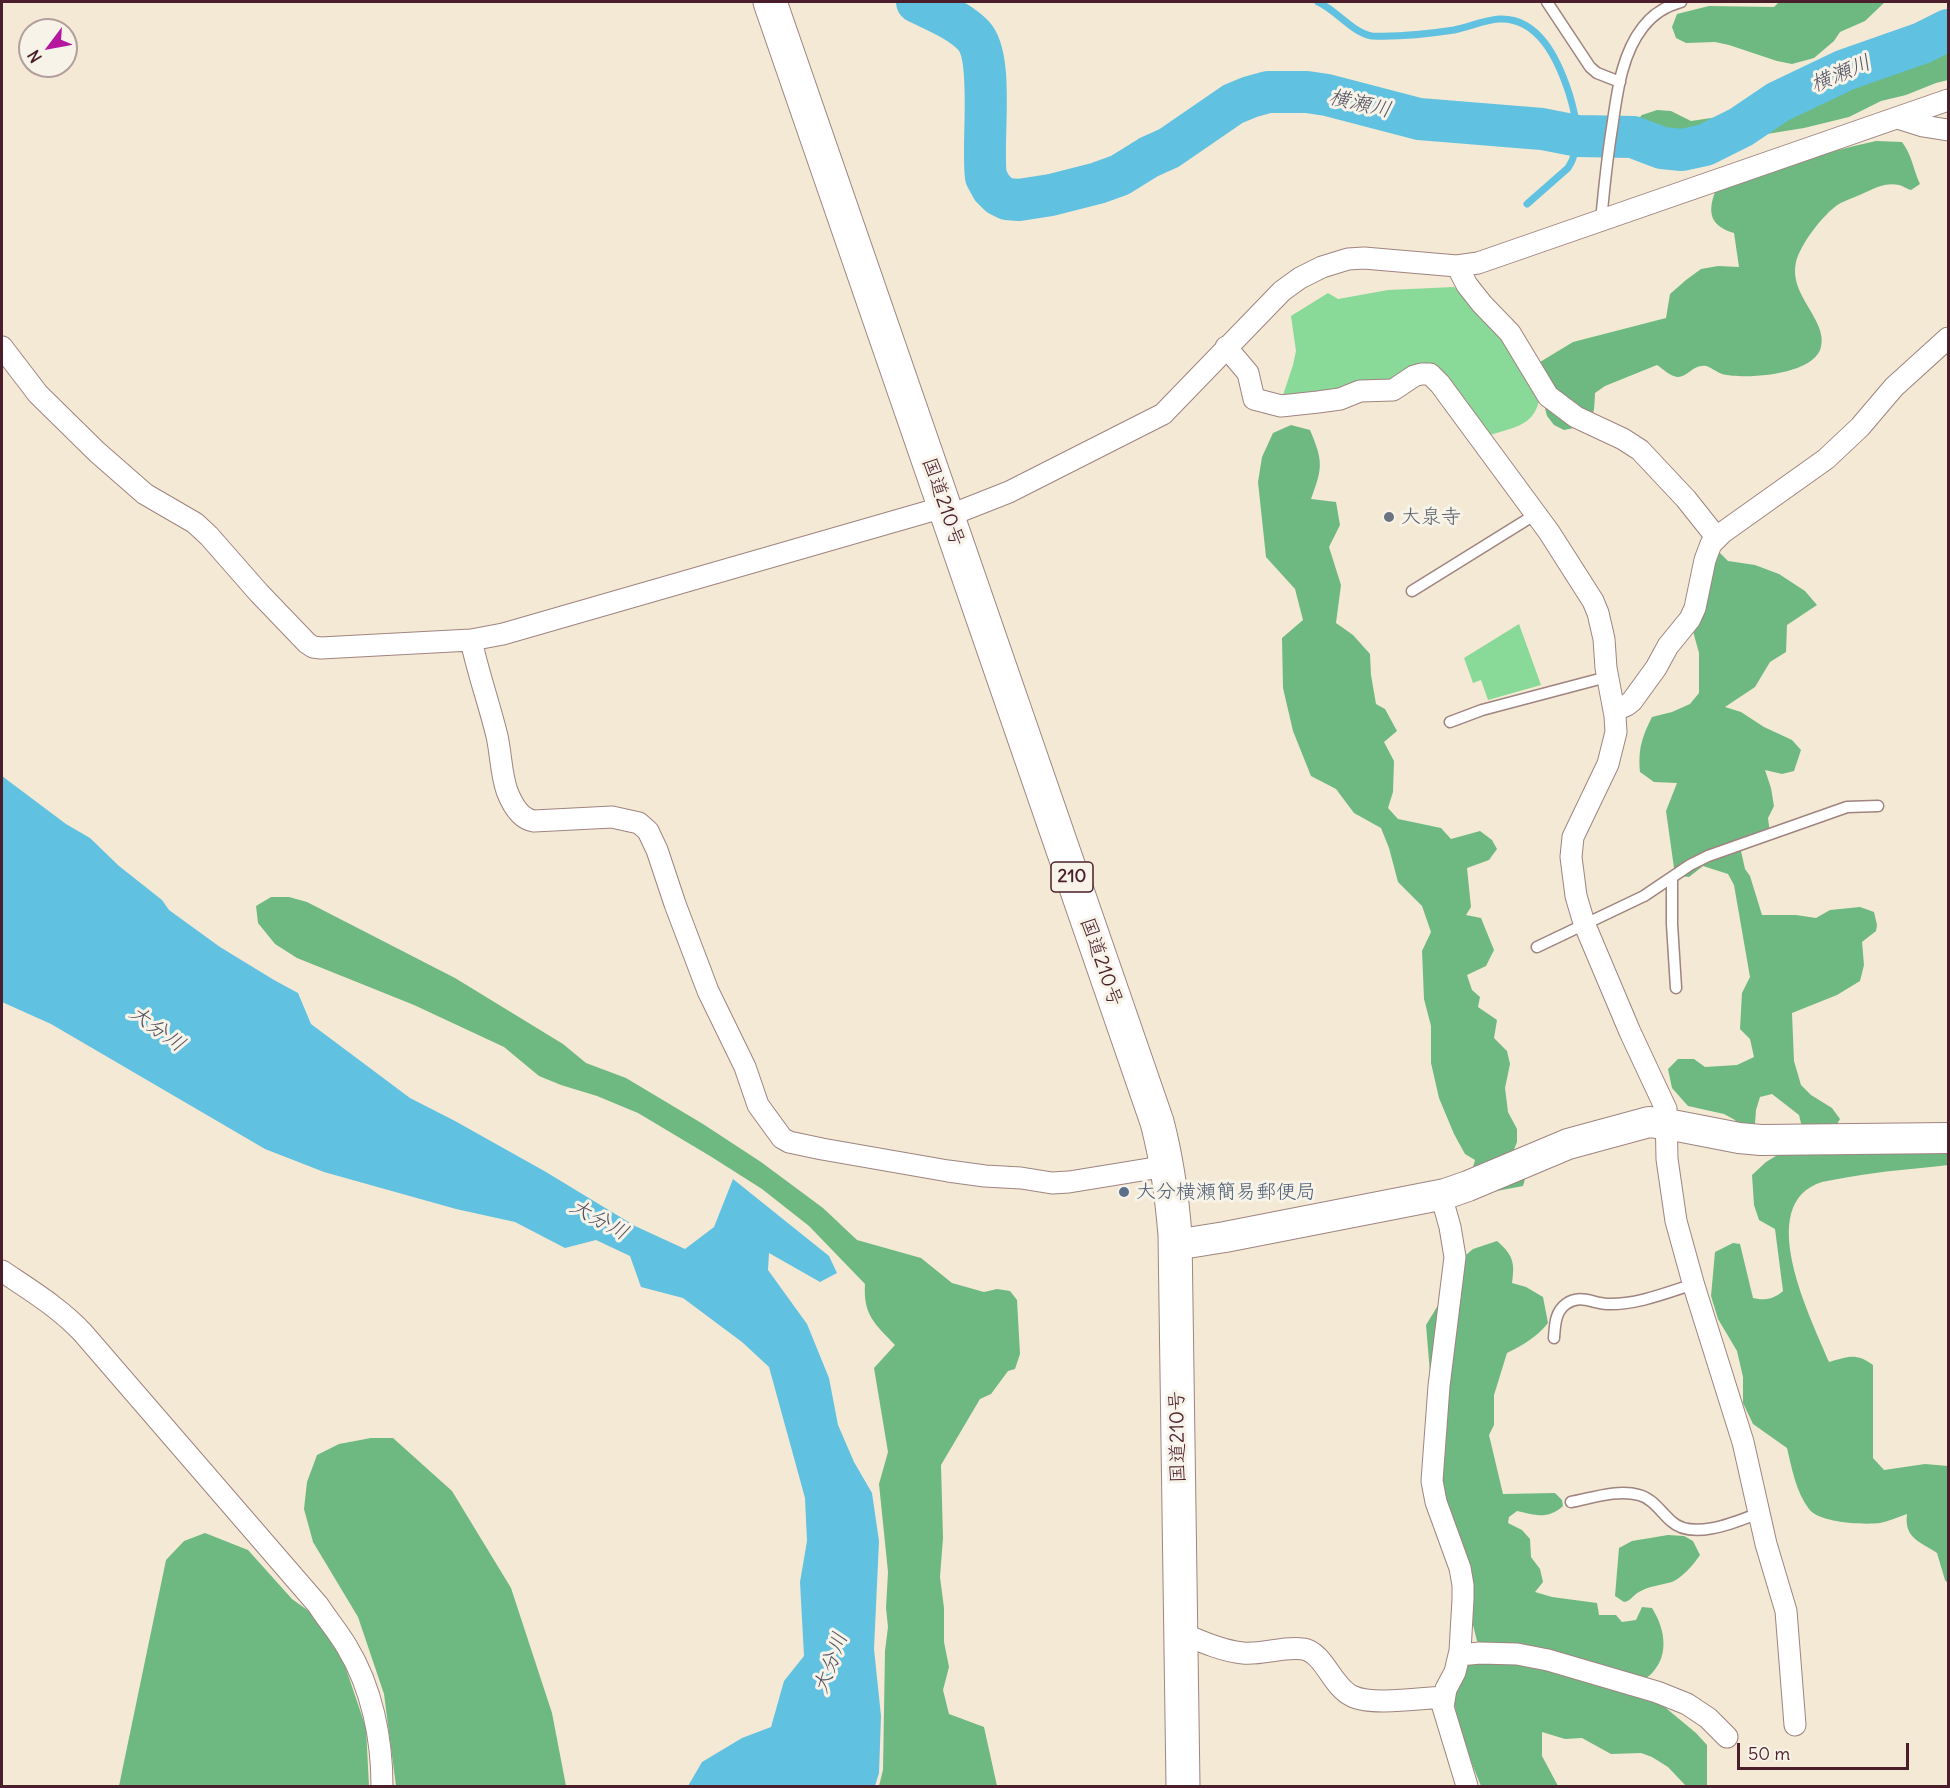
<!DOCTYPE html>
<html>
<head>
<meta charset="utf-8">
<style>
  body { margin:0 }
  #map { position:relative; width:1950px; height:1788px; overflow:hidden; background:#f4e9d4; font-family:Delius,sans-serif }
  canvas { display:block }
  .frame { position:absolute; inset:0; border:3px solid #4a1f2b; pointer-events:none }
  .north { position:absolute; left:18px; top:18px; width:60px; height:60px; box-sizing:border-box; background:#f7f3e8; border:2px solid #b29e9c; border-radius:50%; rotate:238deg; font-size:16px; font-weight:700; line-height:24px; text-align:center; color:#4a1f2b }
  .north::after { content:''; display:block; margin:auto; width:21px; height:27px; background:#b5179e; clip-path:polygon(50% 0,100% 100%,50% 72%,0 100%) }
  .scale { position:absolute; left:1737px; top:1743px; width:172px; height:27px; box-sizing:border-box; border:3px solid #4a1f2b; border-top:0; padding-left:8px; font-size:18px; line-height:21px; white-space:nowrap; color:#4a1f2b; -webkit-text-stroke:4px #f7f3e8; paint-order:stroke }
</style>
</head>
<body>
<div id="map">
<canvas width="1950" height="1788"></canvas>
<div class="frame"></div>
<div class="north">N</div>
<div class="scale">50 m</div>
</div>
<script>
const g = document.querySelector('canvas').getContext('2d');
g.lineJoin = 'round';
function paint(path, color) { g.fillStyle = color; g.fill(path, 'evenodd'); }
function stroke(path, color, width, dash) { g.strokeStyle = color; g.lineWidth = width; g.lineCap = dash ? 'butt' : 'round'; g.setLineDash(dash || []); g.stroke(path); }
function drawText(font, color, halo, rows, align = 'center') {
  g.font = font + ' Delius,"Klee One",sans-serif'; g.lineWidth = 6; g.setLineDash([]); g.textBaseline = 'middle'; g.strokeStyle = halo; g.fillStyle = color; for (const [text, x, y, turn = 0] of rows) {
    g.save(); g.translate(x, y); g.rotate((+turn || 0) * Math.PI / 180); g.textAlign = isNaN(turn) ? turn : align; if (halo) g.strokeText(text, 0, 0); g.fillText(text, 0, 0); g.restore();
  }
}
const green = new Path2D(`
  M1454,287L1461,291L1499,330L1539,400C1534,427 1510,428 1487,436L1436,373L1400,383L1281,401L1293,365L1296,351L1291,316L1328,293L1338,299L1388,290Z
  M1519,624L1541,685L1488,700L1481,680L1473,683L1464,658Z`);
const forest = new Path2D(`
  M1779,2H1885L1865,21L1840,32L1834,41L1814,58L1792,64L1777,61L1729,45L1715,42L1686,43L1676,38L1672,27L1677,14L1709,6L1774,7Z
  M1948,35V80L1936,83L1906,95L1881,101L1849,117L1804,128L1723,141C1694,132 1666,149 1636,132L1635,122L1642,115L1657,110L1671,111L1691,121L1751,112L1768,101L1822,79L1906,54Z
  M1876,141L1902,142C1912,155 1913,169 1920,184L1911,190C1907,189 1903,186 1899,185C1886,182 1875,188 1864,193C1856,197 1846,200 1839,204C1823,214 1800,245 1796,262C1788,295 1828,320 1821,347C1815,375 1745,380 1722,374C1716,372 1711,367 1706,366C1693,364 1687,378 1677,377C1670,376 1663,369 1657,365L1605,386L1595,393C1594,422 1593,424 1564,430L1554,425L1547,416L1536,373L1540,362L1573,342L1666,318L1670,294L1686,280L1701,269L1718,266L1739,267L1734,233C1711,226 1707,214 1715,192C1768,171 1820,153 1876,141Z
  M1291,425L1310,430C1323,461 1323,467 1311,499L1336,502L1340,525L1329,547L1341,585L1336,623L1353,635L1370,654L1371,675L1376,704L1385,709L1397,731L1384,742L1394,761L1393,792L1388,808L1398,819L1441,828L1451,839L1480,831L1492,840L1497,849L1489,860L1467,868L1471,907L1466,915L1481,918L1494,950L1486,966L1467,975L1472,990L1480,997L1478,1007L1497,1020L1494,1038L1507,1051L1510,1064L1505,1088L1508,1112L1517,1129V1142L1511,1157L1528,1169L1523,1186L1486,1193L1470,1178L1475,1160L1465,1154L1454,1134L1439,1098L1431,1063V1026L1424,999L1422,951L1431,932L1422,906L1398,882L1389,848L1381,828L1354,813L1336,789L1311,776L1293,731L1283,688L1282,638L1303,620L1295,589L1266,557L1258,482L1262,457L1273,433Z
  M1715,548L1728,561L1755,565L1779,574L1805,591L1817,605L1787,625L1786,652L1770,662L1755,687L1725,707L1741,712L1764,727L1792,740L1801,750L1794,771L1782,774L1765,770L1771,788L1774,806L1768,818L1770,834L1741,851L1745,869L1750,876L1762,915H1796L1816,918L1830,910L1860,907L1874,912L1877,925L1876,931L1862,942L1864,965L1860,981L1837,995L1792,1013L1794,1061L1801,1085L1811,1095L1832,1108L1840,1119L1836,1126L1803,1131L1799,1115L1772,1094L1760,1097L1756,1110L1754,1137L1743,1134L1735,1120L1724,1114L1688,1106L1672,1088L1668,1069L1678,1059H1694L1705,1067L1737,1065L1754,1057L1750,1039L1740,1029L1742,993L1750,977L1734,885L1728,874L1703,866L1689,877L1675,875L1666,811L1677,783L1654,782L1640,772C1638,749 1642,737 1652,717L1672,712L1690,704L1699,693V653L1691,624Z
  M271,897H289L307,902L455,978L563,1044L586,1063L626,1078L703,1124L761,1162L823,1208L857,1240L921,1258L952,1283L984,1292L997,1289L1010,1291L1017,1300L1020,1354L1015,1369L1008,1371L991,1394L980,1399L941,1465L943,1538L940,1577L944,1608V1642L949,1667L943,1690L949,1714L984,1727L997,1786H879L883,1770L885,1651L888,1627L886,1608L888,1572L879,1484L888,1452L874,1368L895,1345C875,1324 863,1315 865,1284L809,1226L762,1189L710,1156L638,1113L597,1096L561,1085L539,1076L504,1047L414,1005L297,958L275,944L258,923L256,906Z
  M1948,1149V1165C1915,1169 1882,1171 1849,1177C1840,1179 1830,1180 1822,1182C1752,1204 1812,1320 1829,1362C1847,1357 1856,1352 1873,1365V1458L1884,1470L1925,1464L1948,1466V1584L1945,1580L1937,1553C1919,1541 1904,1538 1907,1514C1898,1517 1889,1521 1880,1523C1864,1525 1819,1523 1809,1509C1796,1492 1792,1469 1787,1448L1753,1424L1743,1403V1377L1737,1351L1718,1319L1711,1296L1715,1252L1733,1243L1740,1244L1753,1298C1765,1301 1774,1299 1783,1291L1775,1229L1759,1220L1754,1205L1752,1175L1766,1162L1779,1154Z
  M1497,1241C1513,1255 1515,1262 1512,1283L1526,1287L1543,1297L1548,1323C1537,1337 1523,1345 1507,1353L1494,1395V1425L1489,1435L1503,1494L1555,1493L1562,1500L1563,1506C1547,1520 1536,1515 1517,1511L1509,1517L1508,1523L1522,1530L1530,1539L1531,1557L1540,1569L1543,1582L1535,1592L1552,1597L1597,1603L1599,1615H1616L1622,1622L1636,1620L1642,1607L1652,1608C1664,1627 1670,1653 1653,1672C1649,1677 1642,1680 1637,1684L1696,1733L1707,1745V1786H1686L1668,1767L1652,1757L1641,1753L1611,1754L1582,1738L1565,1739L1542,1732V1756L1558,1786H1481C1468,1750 1437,1698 1469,1664C1474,1659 1487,1656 1494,1653L1477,1641L1440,1493L1426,1325L1440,1302L1448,1270L1473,1249Z
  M371,1438H393L452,1491L511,1588L552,1713L566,1786H396L384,1694L358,1617L313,1542L304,1509L307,1482L317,1455L339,1444Z
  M205,1533L248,1550L292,1599L317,1617L342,1657L366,1728L369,1786H119L166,1560L184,1541Z
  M1668,1535L1684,1536L1693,1541L1700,1555C1694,1564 1682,1578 1672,1582C1661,1585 1649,1586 1639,1592C1633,1595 1631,1601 1624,1602L1615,1596L1619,1548L1632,1541Z`);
const water = new Path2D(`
  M2,776L66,824L90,838L119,866L162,900L169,910L220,947L274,980L298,993L311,1024L410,1098L455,1121L546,1172L635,1226L685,1249L714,1227L733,1179L829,1256L837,1273L820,1282L769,1253L768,1270L807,1324L829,1378L838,1425L854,1462L872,1493L879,1541L874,1649L881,1716L879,1773L875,1786H688L702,1762L742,1738L771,1727L784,1681L804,1656L800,1582L807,1541L805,1498L769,1367L742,1342L683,1298L641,1287L630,1256L596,1240L565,1248L515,1222L456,1209L324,1172L265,1149L51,1024L2,1002Z`);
const stream = new Path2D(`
  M1318,2C1335,9 1354,34 1372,36C1398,37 1428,34 1454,30C1469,27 1484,20 1499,19C1539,17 1558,60 1569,93C1576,116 1583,146 1568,168L1527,204`);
const river = new Path2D(`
  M917,2C935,11 958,20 973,35C995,57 981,144 986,177L992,188L999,195L1007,199L1019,200L1051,195L1098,183L1120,175L1149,157L1169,148L1233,104L1250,97L1268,92H1307L1327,95L1419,119L1542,129L1578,136L1633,137L1662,148L1682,150L1705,145L1741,127L1778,102L1845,70L1922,43L1948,30`);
const lane = new Path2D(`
  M1547,2L1590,67L1597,73L1620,82
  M1601,221C1604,189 1607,159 1612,128C1617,94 1621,55 1643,27C1653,14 1666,6 1681,2
  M1412,591L1536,514
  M1450,722L1482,710L1607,677
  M1672,878V924L1676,988
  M1537,947L1644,896L1690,865L1708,856L1847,807L1878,806
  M1554,1338C1555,1325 1555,1312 1566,1304C1580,1294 1592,1303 1607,1304C1636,1305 1666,1293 1694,1284
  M1571,1502C1592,1498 1618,1489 1639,1495C1652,1498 1661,1512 1671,1521C1692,1541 1736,1522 1759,1513`);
const street = new Path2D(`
  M1898,118L1923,126L1948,130
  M1457,266L1467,285L1482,304L1510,333L1548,396L1576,417L1623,439L1640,450L1686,499L1717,538
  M2,347L38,394L97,452L145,494L195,523L209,536L259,593L307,643L313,647L321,648L471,640L503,634L944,507
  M1226,347L1248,373L1254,399L1281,406L1318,402L1340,399L1360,391L1393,390L1414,376L1421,374H1430L1440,384L1549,532L1593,601L1598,613L1604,639L1606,668L1615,716L1616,732L1608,764L1573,837L1571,857L1576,896L1584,923L1630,1032L1666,1109L1667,1159L1676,1221L1694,1286L1743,1442L1766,1544L1786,1611L1795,1725
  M948,516L1009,492L1163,414L1282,291L1300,278L1322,267L1348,259L1364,258L1457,266L1478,263L1948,100
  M471,640C478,673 489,703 497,736C501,754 501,774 507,791C512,804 520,819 534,821L612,817L639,823L648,831L657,850L675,904L708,991L745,1067L758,1105L782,1138L789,1142L822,1149L948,1171L985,1176L1021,1178L1052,1183L1069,1182L1167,1166
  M1614,711L1627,705L1632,701L1656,668L1668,646L1690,619L1695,608L1705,560L1711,544L1722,533L1826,459L1860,427L1894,387L1948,338
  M1441,1195L1450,1227L1455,1257L1439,1386L1432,1481L1436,1502L1460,1568L1463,1585V1599L1460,1651L1455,1672L1446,1689L1443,1707L1467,1786
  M2,1271C30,1290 60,1308 83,1333L318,1605C327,1619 339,1633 347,1647C372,1688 382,1739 382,1786
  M1181,1633C1200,1641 1222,1651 1243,1653C1261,1655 1285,1646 1303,1649C1324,1652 1332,1687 1352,1696C1371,1706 1421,1698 1444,1697
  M1459,1655L1480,1653L1517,1654L1548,1660L1657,1692L1687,1704L1708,1718L1727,1737`);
const secondary = new Path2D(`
  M1175,1245L1225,1237L1445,1194L1468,1186L1568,1144L1649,1122L1667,1124L1739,1138L1761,1140L1948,1138`);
const highway = new Path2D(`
  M770,2L1157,1122C1167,1160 1172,1197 1175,1235L1183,1786`);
const markers = [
  [1389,517,6,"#6b7280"],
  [1124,1192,6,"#5c6f8a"]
];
const shields = [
  [1072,877,42]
];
const shieldNames = [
  ["210",1072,877]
];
const streetNames = [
  ["国道210号",943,502,71],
  ["国道210号",1101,962,71],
  ["国道210号",1178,1437,-91]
];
const worshipNames = [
  ["大泉寺",1401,517]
];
const serviceNames = [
  ["大分横瀬簡易郵便局",1136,1192]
];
const waterNames = [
  ["横瀬川",1841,74,-23],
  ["横瀬川",1360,104,13],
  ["大分川",157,1029,36],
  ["大分川",599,1220,29],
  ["大分川",831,1663,-70]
];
paint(green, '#89d999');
paint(forest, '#6eb981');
paint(water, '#61c1e0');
stroke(stream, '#61c1e0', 7);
stroke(river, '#61c1e0', 42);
stroke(lane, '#9f8480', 13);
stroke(street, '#9f8480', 23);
stroke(secondary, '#9f8480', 32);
stroke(highway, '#9f8480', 35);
stroke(lane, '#fff', 10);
stroke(street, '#fff', 21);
stroke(secondary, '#fff', 30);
stroke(highway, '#fff', 33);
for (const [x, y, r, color] of markers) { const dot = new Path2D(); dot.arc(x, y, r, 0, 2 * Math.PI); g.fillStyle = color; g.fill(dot); stroke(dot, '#f7f3e8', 2); }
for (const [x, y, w] of shields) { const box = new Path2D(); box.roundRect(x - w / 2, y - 15, w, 30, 4.5); g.fillStyle = '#f7f3e8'; g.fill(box); stroke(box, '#4a1f2b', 1.5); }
drawText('bold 18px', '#4a1f2b', null, shieldNames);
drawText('20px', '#4a1f2b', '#f7f3e8', streetNames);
drawText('20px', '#5b616d', '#f7f3e8', worshipNames, 'left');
drawText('20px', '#4e5e75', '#f7f3e8', serviceNames, 'left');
drawText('italic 21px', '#515061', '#f7f3e8', waterNames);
</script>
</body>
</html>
